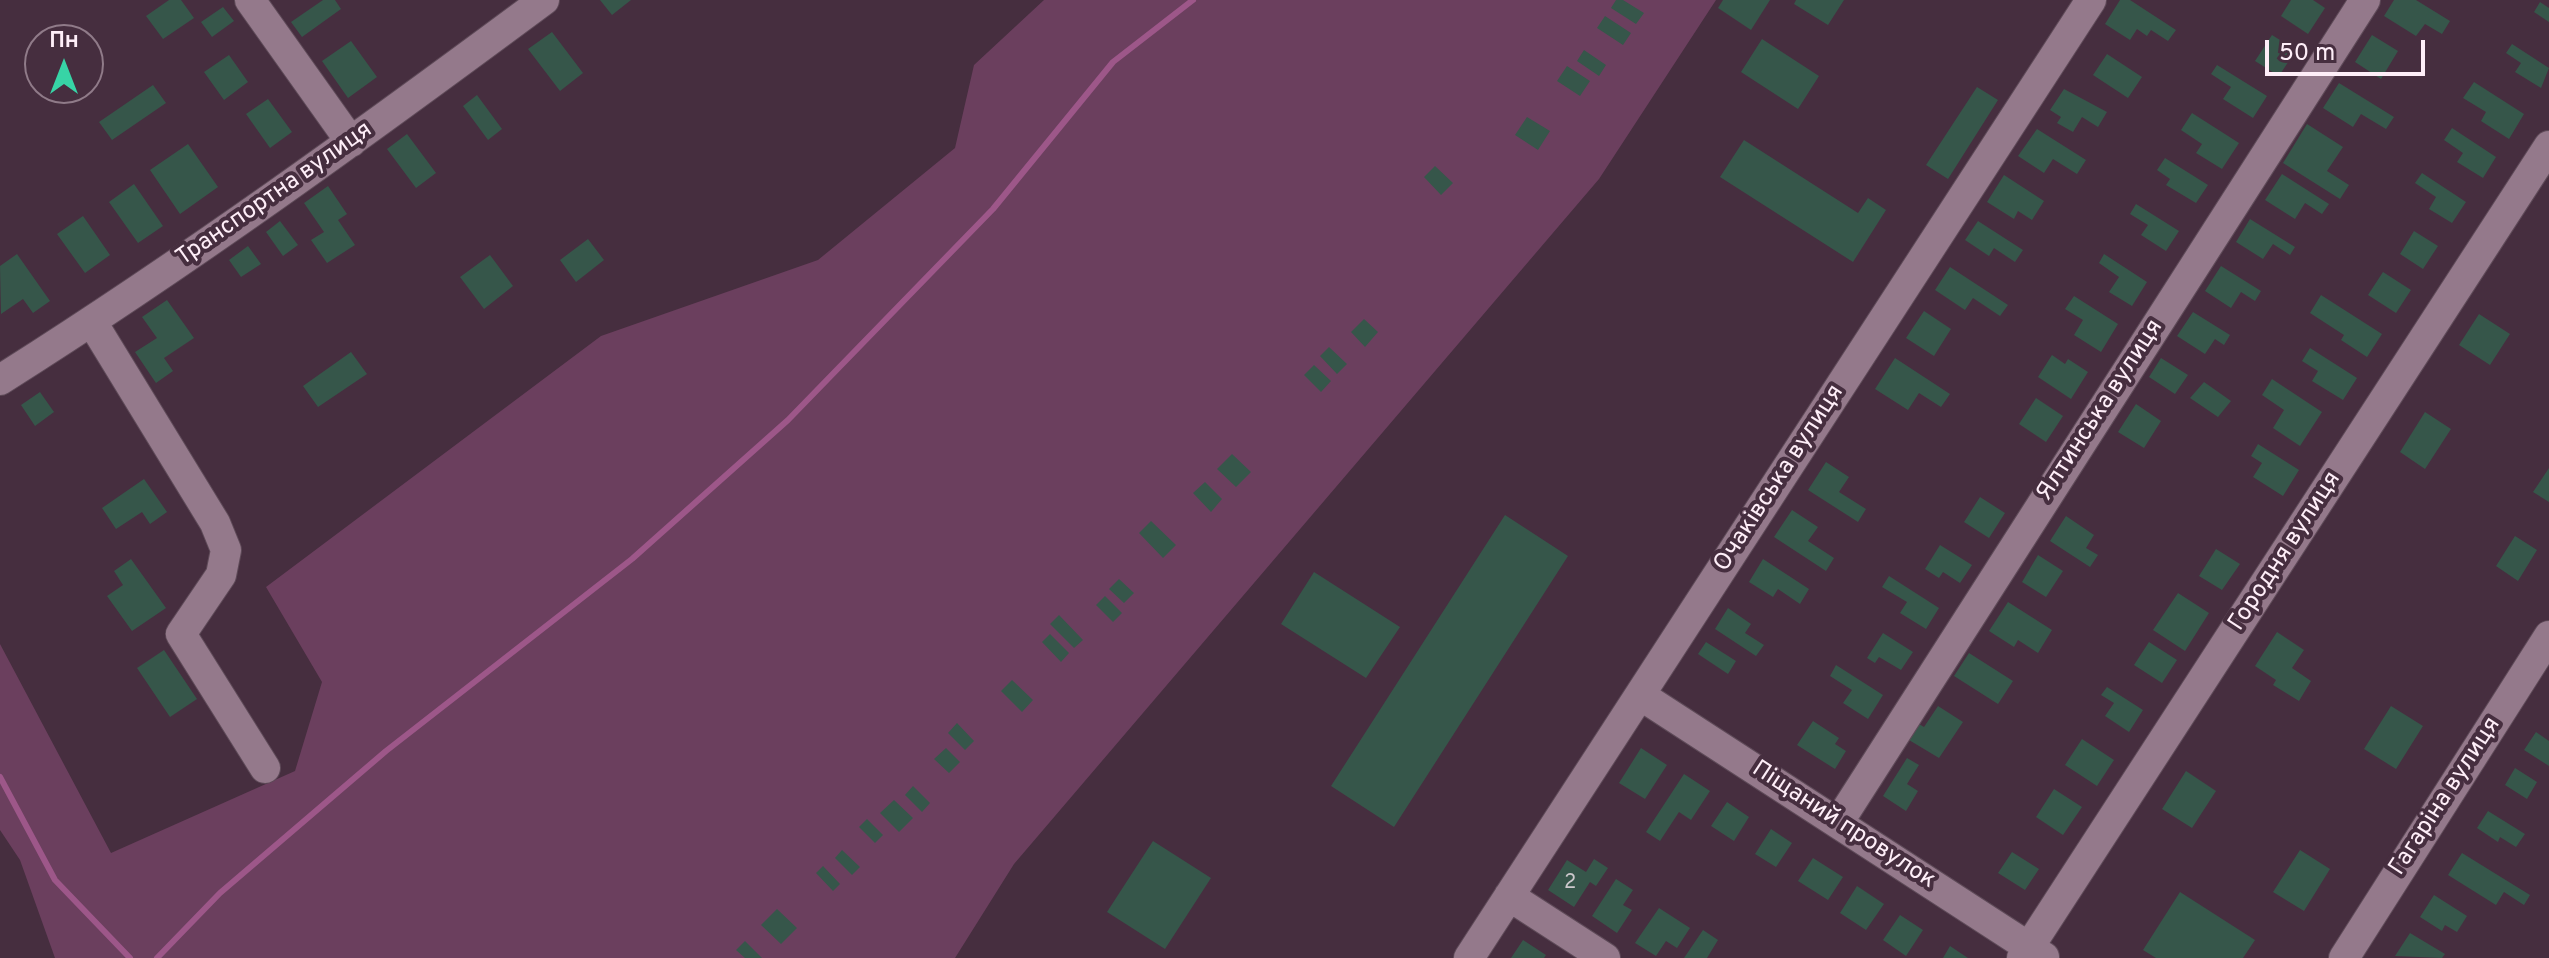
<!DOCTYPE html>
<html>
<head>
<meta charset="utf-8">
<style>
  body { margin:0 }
  #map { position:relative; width:2549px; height:958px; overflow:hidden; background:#462e3f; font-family:Overpass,sans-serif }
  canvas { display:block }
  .north { position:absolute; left:24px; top:24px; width:80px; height:80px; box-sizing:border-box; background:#462e3f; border:2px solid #907b89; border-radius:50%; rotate:0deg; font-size:22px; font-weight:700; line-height:32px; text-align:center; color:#feeef8 }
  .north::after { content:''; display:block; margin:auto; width:28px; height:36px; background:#37d4a6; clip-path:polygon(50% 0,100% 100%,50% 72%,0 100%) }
  .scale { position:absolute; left:2265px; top:40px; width:160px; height:36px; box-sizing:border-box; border:4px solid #feeef8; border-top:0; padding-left:10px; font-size:24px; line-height:28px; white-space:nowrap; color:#feeef8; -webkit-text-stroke:6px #462e3f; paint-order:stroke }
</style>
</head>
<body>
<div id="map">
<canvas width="2549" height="958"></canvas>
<div class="north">Пн</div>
<div class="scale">50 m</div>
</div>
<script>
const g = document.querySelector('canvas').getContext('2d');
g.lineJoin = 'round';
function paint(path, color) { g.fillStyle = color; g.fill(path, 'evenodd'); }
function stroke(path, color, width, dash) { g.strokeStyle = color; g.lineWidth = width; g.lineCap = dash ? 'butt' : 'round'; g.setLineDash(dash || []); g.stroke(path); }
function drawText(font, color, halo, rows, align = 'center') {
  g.font = font + ' Overpass,sans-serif'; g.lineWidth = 8; g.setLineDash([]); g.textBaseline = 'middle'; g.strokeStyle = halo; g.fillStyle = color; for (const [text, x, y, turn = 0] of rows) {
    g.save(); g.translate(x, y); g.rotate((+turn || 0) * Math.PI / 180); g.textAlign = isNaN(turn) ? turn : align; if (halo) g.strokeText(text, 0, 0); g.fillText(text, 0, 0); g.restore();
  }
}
const green = new Path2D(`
  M1044,0H1716L1599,179L1014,864L955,958H55L20,860L0,830V644L111,853L295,771L322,682L266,587L601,336L818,260L955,148L974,65Z`);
const stream = new Path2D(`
  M0,777L55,880L130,958
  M157,958L220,893L386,751L632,559L788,420L993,209L1113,62L1193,0`);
const building = new Path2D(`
  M169,0H181L194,18L163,39L146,16Z
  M323,0H335L341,9L302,37L291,22Z
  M600,0H631L612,15Z
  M1616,0H1623L1644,13L1636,24L1611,8Z
  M1723,0H1770L1751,30L1718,8Z
  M1796,0H1844L1828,25L1794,4Z
  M2120,0H2130L2176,30L2168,41L2151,30L2147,36L2137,29L2130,40L2105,24Z
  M2291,0H2313L2325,8L2308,34L2281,16Z
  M2394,0H2416L2450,21L2442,34L2425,24L2416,36L2384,16Z
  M2540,2L2549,8V22L2534,12Z
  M223,7L234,21L212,37L201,22Z
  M1605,16L1631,33L1623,45L1597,28Z
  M552,32L583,73L560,91L528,49Z
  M2272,35L2296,50L2279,76L2255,61Z
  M2372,35L2398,51L2381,79L2355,62Z
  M1762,39L1819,76L1798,109L1741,72Z
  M351,41L377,77L348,98L322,61Z
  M2512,44L2549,68L2541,88L2515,72L2521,63L2506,53Z
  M1584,50L1606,65L1599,76L1577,61Z
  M2107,54L2142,77L2128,98L2093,75Z
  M229,55L248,82L224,100L204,72Z
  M2217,65L2267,96L2253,118L2223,99L2231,87L2211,74Z
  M1567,66L1590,81L1580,96L1557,81Z
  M2474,82L2524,114L2509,139L2481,121L2486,112L2463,98Z
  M2339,83L2394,117L2386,129L2361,114L2353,127L2323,108Z
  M153,85L166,103L112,140L99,122Z
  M1977,87L1998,100L1948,179L1926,165Z
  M2064,89L2107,112L2098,127L2082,117L2073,132L2057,123L2061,117L2050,110Z
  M477,95L502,129L488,140L463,106Z
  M268,99L292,132L270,148L246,114Z
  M2192,113L2239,143L2222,169L2196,153L2202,144L2181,130Z
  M1527,117L1550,131L1538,150L1515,135Z
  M2307,124L2343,147L2327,171L2349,185L2340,199L2283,163Z
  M2452,128L2496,157L2483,178L2457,162L2463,153L2444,140Z
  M2037,129L2086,160L2077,174L2053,159L2044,173L2018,156Z
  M407,134L436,173L416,188L387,149Z
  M1744,140L1858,213L1868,198L1886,210L1853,262L1720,177Z
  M188,144L218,187L180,214L150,170Z
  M2165,158L2208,185L2196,203L2166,185L2170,179L2157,170Z
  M1435,166L1453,183L1441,195L1424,177Z
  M2422,173L2466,202L2452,223L2429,209L2436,197L2415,183Z
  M2282,174L2329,204L2322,214L2305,203L2295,219L2265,200Z
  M2004,175L2044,201L2032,220L2018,211L2014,219L1987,202Z
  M134,184L163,226L138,243L109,202Z
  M328,186L347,214L338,220L355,245L327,263L311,240L324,232L304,203Z
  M2136,204L2179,231L2166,251L2141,235L2148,225L2130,214Z
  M83,216L110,255L85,273L57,234Z
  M2250,219L2295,247L2290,255L2273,244L2263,259L2236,242Z
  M280,221L298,245L283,256L266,232Z
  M1978,221L2023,250L2015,262L1994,248L1989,256L1965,240Z
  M2414,231L2438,246L2423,269L2400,254Z
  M588,239L604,260L576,282L560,260Z
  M248,246L261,264L241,277L229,260Z
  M17,254L50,301L33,313L23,299L1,314L0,266Z
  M2104,254L2147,282L2132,306L2109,292L2119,277L2099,263Z
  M490,255L513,286L484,309L460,277Z
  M2221,266L2261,291L2255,301L2241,292L2231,308L2205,291Z
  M1950,267L2008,305L2000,316L1973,298L1965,310L1935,290Z
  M2383,272L2411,290L2396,313L2368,295Z
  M2321,295L2382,334L2367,357L2341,340L2344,335L2310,313Z
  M2074,296L2118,324L2101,352L2074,335L2083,320L2065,309Z
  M167,300L194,338L164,358L173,371L156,383L135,352L157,338L142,317Z
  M1924,311L1951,329L1934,356L1906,338Z
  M2193,312L2230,335L2224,345L2215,339L2205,354L2177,336Z
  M2479,314L2510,334L2490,365L2459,345Z
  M1364,319L1378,332L1365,347L1351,332Z
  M1329,347L1347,364L1337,374L1320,356Z
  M2310,348L2357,378L2343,400L2312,381L2318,371L2302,361Z
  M351,352L367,374L318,407L303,386Z
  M2052,355L2065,364L2068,359L2088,372L2071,399L2038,377Z
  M1895,358L1950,394L1941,407L1919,393L1908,410L1875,389Z
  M2161,358L2188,375L2175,394L2149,377Z
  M1314,365L1331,381L1321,392L1304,375Z
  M2272,379L2322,412L2300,446L2273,428L2284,410L2262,395Z
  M2204,382L2231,401L2218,417L2190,398Z
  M40,392L54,412L35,426L21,405Z
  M2036,398L2063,416L2046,442L2019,424Z
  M2136,404L2161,421L2144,448L2118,432Z
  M2425,412L2451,429L2425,469L2400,452Z
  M2258,444L2299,470L2283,496L2253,477L2262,463L2251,456Z
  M1232,454L1251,472L1236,487L1217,469Z
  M1826,462L1849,477L1839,492L1866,509L1858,522L1808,490Z
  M2549,468V502L2533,492Z
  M144,479L167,512L150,524L142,512L116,529L102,508Z
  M1205,482L1222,499L1211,512L1193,493Z
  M1980,497L2005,513L1989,538L1964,522Z
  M1792,510L1818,527L1808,541L1834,558L1826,571L1774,537Z
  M1505,515L1568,556L1394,827L1331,786Z
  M2066,516L2094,535L2086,548L2098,555L2090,567L2050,541Z
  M1151,521L1176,545L1163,558L1139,533Z
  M2515,536L2537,550L2518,581L2496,566Z
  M1940,545L1972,565L1960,583L1943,572L1939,578L1925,569Z
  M2216,549L2240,564L2222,590L2199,576Z
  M2038,555L2063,571L2046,597L2022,582Z
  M131,559L166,608L132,631L107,596L123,585L114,571Z
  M1763,559L1809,589L1800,604L1778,589L1773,597L1749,582Z
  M1314,572L1400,627L1366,678L1281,624Z
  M1889,576L1939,608L1926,629L1900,613L1907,602L1882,587Z
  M1119,579L1134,593L1124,603L1109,589Z
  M2178,593L2209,613L2185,651L2153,630Z
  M1105,596L1122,613L1113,622L1096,605Z
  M2008,602L2052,630L2038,653L2018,640L2014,647L1989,631Z
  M1728,608L1751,624L1745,633L1764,645L1756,656L1715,629Z
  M1059,615L1083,640L1074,648L1050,624Z
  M2277,632L2304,650L2292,668L2311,681L2299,701L2273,685L2276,680L2255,666Z
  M1883,633L1913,652L1901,670L1879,657L1875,663L1867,658Z
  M1050,634L1069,653L1061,662L1042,642Z
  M1706,642L1736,661L1728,674L1698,654Z
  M2149,642L2177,660L2162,683L2134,665Z
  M164,650L197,699L170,717L137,668Z
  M1969,653L2013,681L1998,704L1954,676Z
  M1836,665L1883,695L1868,719L1843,703L1852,690L1830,676Z
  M1012,680L1033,700L1022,712L1001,691Z
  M2107,687L2143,710L2129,732L2105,716L2114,703L2101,695Z
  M1938,706L1963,722L1939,758L1909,740L1919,724L1924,727Z
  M2391,706L2423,726L2396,769L2364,749Z
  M1813,721L1839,738L1835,744L1846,751L1835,769L1797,745Z
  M957,723L974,741L965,750L948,733Z
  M2536,732L2549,741V766L2524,750Z
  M2082,739L2114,760L2097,786L2065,765Z
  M946,748L960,762L949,773L934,759Z
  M1641,748L1667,765L1645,799L1619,783Z
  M1907,758L1919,765L1907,784L1918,791L1906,811L1883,796Z
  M2515,768L2537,782L2527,799L2505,785Z
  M2186,771L2216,791L2192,828L2162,809Z
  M1684,774L1710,791L1691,820L1679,812L1660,841L1646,832Z
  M913,786L930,803L922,812L905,795Z
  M2054,789L2082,807L2063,835L2036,817Z
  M894,800L913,818L899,832L880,813Z
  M1727,802L1749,817L1734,841L1711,826Z
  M2488,811L2525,834L2516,847L2500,837L2498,842L2477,828Z
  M867,819L883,835L875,843L859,827Z
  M1771,829L1792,843L1776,867L1755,854Z
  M1153,841L1211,878L1165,949L1107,912Z
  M842,850L860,867L852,875L835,858Z
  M2300,850L2330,869L2304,911L2273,892Z
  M2012,852L2039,869L2025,890L1998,873Z
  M2462,853L2530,895L2524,905L2504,892L2496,905L2448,875Z
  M1813,858L1843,877L1828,900L1798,881Z
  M1594,859L1608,868L1596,886L1590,882L1574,907L1548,890L1567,860L1586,872Z
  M823,866L840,884L833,891L816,873Z
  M1616,879L1633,890L1623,905L1632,910L1617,933L1592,916Z
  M1857,886L1884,904L1866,930L1840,913Z
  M2180,892L2255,940L2243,958H2156L2143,950Z
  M2434,895L2467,916L2457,932L2445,925L2442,931L2420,917Z
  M1659,908L1690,928L1677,948L1666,941L1656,956L1635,943Z
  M777,909L797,928L781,944L761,925Z
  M1900,915L1923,930L1906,956L1883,940Z
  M1703,930L1718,940L1707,958H1684Z
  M2410,933L2445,954L2442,958L2395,956Z
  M1523,940L1546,955L1544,958H1511Z
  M745,941L762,958H745L736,950Z
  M1950,946L1968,958H1943Z`);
const minor = new Path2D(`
  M250,0L351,142
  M92,322L215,523L226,550L221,575L181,634L265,768
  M0,380C187,262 366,132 544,0
  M1640,695L2044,957
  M1838,823L2365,0
  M1509,896L1605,958
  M1469,958L2091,0
  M2022,958L2549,146
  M2344,958L2549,636`);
const numberNames = [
  ["2",1570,884]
];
const streetNames = [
  ["Транспортна вулиця",275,195,-35],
  ["Ялтинська вулиця",2101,411,-57],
  ["Очаківська вулиця",1780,479,-57],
  ["Городня вулиця",2286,552,-57],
  ["Гагаріна вулиця",2446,797,-57],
  ["Піщаний провулок",1843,826,33]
];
paint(green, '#6b3f5e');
stroke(stream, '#9d5789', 6);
paint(building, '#36564a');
stroke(minor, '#5e4a58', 32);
stroke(minor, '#94798b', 30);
drawText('20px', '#ccc8cc', null, numberNames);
drawText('24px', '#feeef8', '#462e3f', streetNames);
</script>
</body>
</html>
